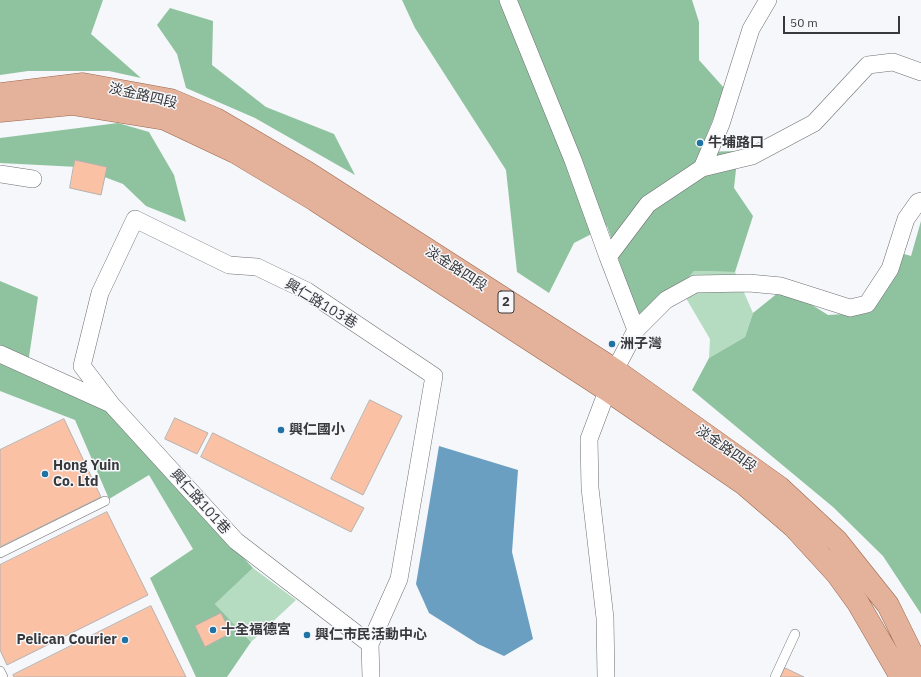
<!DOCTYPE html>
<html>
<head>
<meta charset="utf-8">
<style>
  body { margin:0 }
  #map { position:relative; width:921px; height:677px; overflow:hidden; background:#f5f7fa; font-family:"IBM Plex Sans",sans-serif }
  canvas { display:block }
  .scale { position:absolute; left:783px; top:16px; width:117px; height:18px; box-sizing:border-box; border:2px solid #39393b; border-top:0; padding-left:5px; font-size:12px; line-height:14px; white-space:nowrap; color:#39393b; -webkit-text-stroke:3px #f5f7fa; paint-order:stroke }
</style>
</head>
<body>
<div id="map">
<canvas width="921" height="677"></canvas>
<div class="scale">50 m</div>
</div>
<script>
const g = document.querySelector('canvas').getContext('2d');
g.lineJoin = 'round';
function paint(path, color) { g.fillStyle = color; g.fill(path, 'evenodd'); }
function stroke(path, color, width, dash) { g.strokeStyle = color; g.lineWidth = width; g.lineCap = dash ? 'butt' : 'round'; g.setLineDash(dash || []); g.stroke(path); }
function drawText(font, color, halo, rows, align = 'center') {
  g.font = font + ' "IBM Plex Sans","Noto Sans TC",sans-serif'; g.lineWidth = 3; g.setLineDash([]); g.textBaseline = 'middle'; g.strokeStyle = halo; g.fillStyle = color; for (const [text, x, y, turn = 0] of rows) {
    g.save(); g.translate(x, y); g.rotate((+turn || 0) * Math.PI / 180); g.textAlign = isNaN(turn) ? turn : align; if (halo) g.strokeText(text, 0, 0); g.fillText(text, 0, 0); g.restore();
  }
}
const green = new Path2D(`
  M694,271L735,272L753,313L745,337L709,358L710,339L680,288Z
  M253,568L296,600L251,642L215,604Z`);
const forest = new Path2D(`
  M0,0H103L91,34L141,78L109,71H28L0,75Z
  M402,0H692L699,22V60L725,89L700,152L738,151L734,188L753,216L735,272L694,271L680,288L638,316L607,226L574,243L549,293L517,272L506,170L415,28Z
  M170,8L213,21L212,65L266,107L334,134L355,175L255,118L186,88L177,54L157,25Z
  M118,123L149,132L174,175L186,222L146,206L123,184L78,167L0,163V138Z
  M921,221V614L883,556L833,507L692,390L709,358L745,337L753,313L779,292L801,298L828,315L860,313L881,295L887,249L911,256Z
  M0,281L38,297L27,370L108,409L158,468L253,568L215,604L251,642L227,677H196L150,578L193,549L149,475L109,499L75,420L0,391Z`);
const water = new Path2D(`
  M439,446L518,470L512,552L533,639L504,656L478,644L429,613L416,584Z`);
const building = new Path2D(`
  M75,160L107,167L101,195L70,188Z
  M370,400L402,416L363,495L331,479Z
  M175,418L208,433L197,454L165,439Z
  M64,419L101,497L0,547V450Z
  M213,433L364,508L351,532L201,457Z
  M107,512L148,595L7,665L0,650V565Z
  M151,606L186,677H14L13,675Z
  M221,613L231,633L205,647L195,626Z
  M785,668L804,677H780Z`);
const service = new Path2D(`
  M0,553L105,501
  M0,671L3,677
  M775,677L795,634`);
const minor = new Path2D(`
  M508,0L573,160L608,257
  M702,168L752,156L814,123L868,65L893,62L921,72
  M0,174L33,179
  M636,330L666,300L695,284L749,283L781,286L850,308L867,304L890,269L906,219L918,202L921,201
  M0,354L111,404L236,541L370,644L371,677
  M111,404L82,366L100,293L135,219L229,265L257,267L307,291L434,376L399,579L370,644
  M606,677L605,618L590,488L589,439L615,370L636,330L608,257L648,204L702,168L721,124L751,29L768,0`);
const primary = new Path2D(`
  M0,94L83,84L171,100L216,119L308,173L615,370L779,487L837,541L888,605L921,672
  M0,111L72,104L165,119L235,152L315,200L607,390L744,484L794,527L837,574L858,603L901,677`);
const markers = [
  [700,143,4,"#1f73a4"],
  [612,344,4,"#1f73a4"],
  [281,430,4,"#1f73a4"],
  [45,474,4,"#1f73a4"],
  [213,630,4,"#1f73a4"],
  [307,635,4,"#1f73a4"],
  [125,640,4,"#1f73a4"]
];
const shields = [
  [506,302,16]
];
const shieldNames = [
  ["2",506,302]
];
const streetNames = [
  ["淡金路四段",143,96,13],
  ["淡金路四段",456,269,33],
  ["興仁路103巷",321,304,31],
  ["淡金路四段",726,449,35],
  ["興仁路101巷",200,502,48]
];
const poiNames = [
  ["牛埔路口",708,143],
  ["洲子灣",620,344],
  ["興仁國小",289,430],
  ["Hong Yuin",53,466],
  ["Co. Ltd",53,482],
  ["十全福德宮",221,630],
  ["興仁市民活動中心",315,635],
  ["Pelican Courier",117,640,"right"]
];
paint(green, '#b5dcc0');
paint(forest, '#8fc39f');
paint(water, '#6a9fc1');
paint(building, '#fac1a5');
stroke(building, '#b4b1af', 1);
stroke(service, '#6e6f72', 10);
stroke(minor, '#6e6f72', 18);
stroke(primary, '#9c664d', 23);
stroke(service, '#fff', 9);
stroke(minor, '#fff', 17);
stroke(primary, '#e4b29a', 22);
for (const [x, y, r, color] of markers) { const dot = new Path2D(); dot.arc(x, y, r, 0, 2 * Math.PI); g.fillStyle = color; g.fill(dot); stroke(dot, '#f5f7fa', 1.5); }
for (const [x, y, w] of shields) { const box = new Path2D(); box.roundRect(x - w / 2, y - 11, w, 22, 3); g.fillStyle = '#f5f7fa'; g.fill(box); stroke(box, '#39393b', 1); }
drawText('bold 13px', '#39393b', null, shieldNames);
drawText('14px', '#39393b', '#f5f7fa', streetNames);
drawText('bold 14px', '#39393b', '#f5f7fa', poiNames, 'left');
</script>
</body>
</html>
